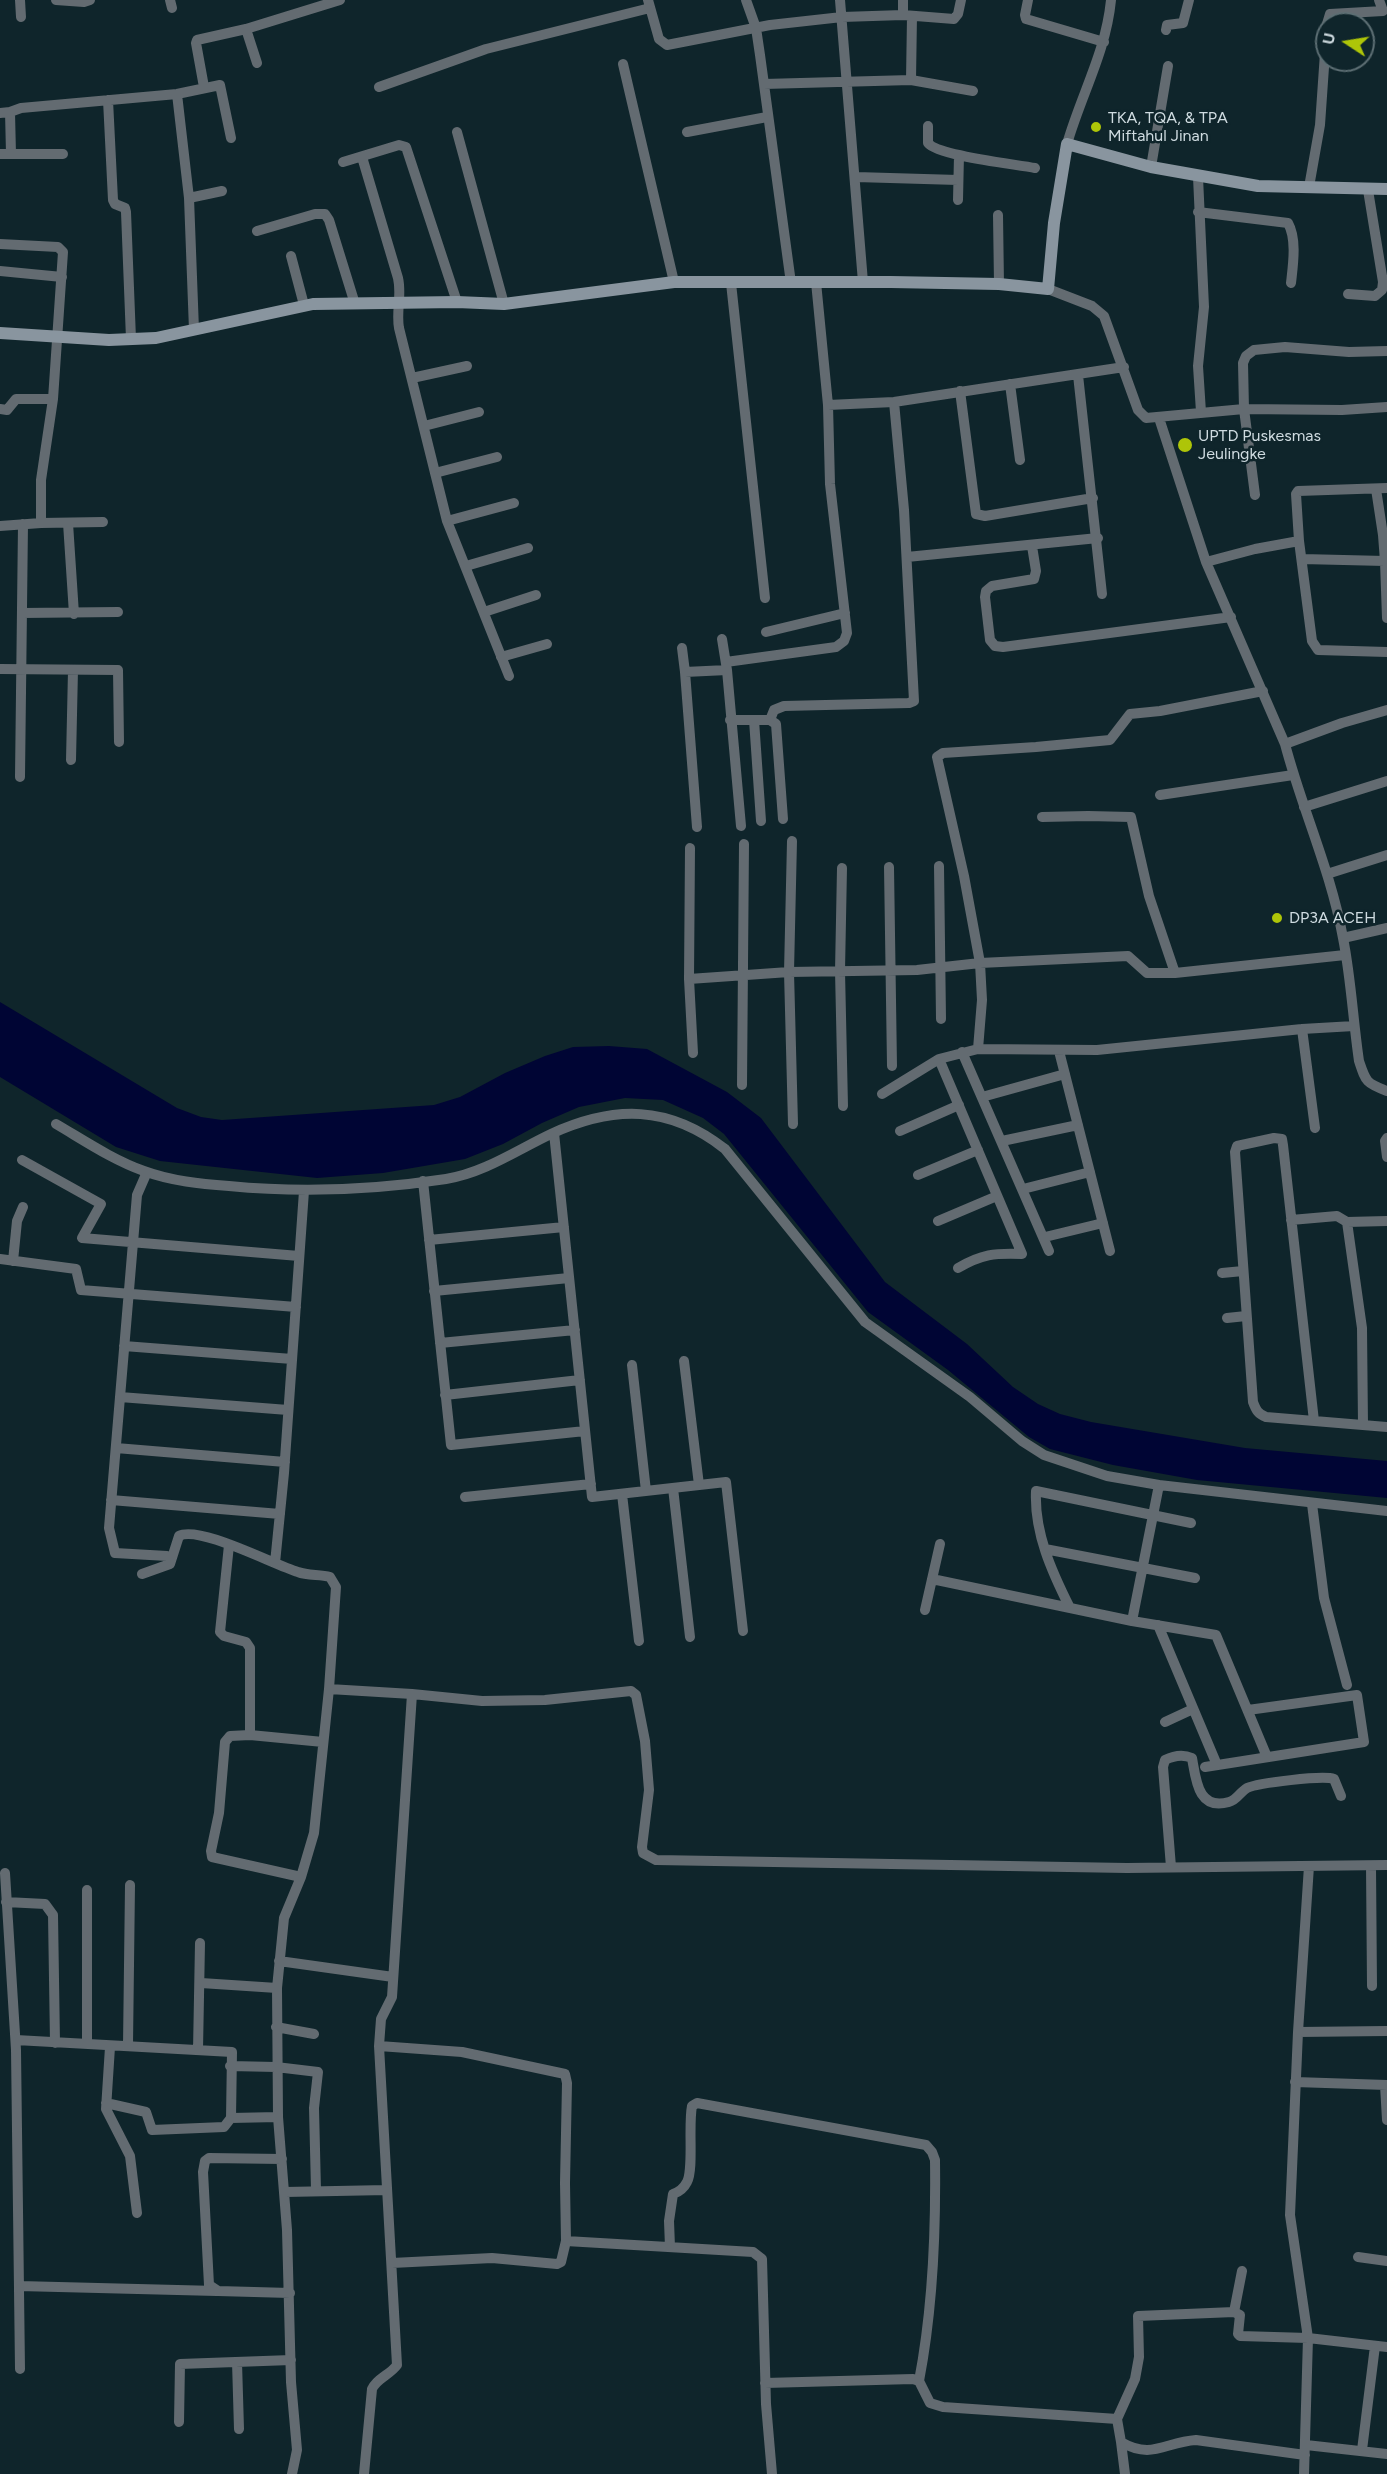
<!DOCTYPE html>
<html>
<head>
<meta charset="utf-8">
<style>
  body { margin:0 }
  #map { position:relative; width:1387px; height:2474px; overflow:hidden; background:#0f252b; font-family:Figtree,sans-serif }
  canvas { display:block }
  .north { position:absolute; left:1315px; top:12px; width:60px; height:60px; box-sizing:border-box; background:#0f252b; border:2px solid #5c6e73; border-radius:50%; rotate:282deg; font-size:16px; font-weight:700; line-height:24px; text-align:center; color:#cfdbe0 }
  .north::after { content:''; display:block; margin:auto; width:21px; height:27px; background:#aec508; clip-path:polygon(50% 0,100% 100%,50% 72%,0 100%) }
</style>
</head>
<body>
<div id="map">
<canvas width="1387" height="2474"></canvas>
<div class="north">U</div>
</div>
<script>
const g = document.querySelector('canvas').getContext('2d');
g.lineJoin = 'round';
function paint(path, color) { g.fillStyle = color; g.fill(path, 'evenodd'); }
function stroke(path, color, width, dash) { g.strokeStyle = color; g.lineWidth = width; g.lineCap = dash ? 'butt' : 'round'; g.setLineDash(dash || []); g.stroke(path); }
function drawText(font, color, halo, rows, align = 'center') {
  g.font = font + ' Figtree,sans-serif'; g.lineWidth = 5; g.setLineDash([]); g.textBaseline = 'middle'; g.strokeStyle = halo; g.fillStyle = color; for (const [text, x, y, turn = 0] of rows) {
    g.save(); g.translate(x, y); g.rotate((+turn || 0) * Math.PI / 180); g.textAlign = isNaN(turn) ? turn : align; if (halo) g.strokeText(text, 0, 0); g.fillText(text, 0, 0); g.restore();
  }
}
const water = new Path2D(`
  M0,1002L177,1108L201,1117L222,1120L434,1105L460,1097L505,1073L545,1056L573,1047L609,1046L647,1049L727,1092L761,1118L885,1282L967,1344L1013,1387L1038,1404L1060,1414L1091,1422L1245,1448L1387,1461V1498L1197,1480L1113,1465L1050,1449L1029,1437L948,1370L868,1312L724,1134L703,1118L663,1100L625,1098L579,1107L542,1123L503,1144L465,1159L383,1173L317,1178L160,1161L116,1147L0,1077Z`);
const street = new Path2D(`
  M20,0L21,17
  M56,0L84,2L90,0
  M170,0L172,8
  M648,0L659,39L667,45L770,25L842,17L903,15L954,19L958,14L961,0
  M746,0L756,28L760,55L791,283
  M840,0L863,282
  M903,0V15
  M1028,0L1025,15L1026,19L1104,42
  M1327,24L1330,14L1383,11L1379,0
  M246,29L257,63
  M1166,30L1167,25L1183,23L1189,0
  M623,64L674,282
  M911,80L912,16
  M764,84L911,80L973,91
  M204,87L196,43L197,40L246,29L340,0
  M379,87L486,49L650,8
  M177,94L189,198L194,330
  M108,100L113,200L115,204L125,208L126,212L131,339
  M10,112L11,154
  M0,113L10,112L21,108L177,94L220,85L231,138
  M928,126V143C938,156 1015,164 1035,168
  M457,132L504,304
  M687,132L767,117
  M1067,144C1081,95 1106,52 1111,0
  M0,154H63
  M362,157L398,278C402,295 396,311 399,328L447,521L509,676
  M343,162L399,145L406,147L457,302
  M1151,167L1168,66
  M856,177L958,180
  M1198,177L1204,307L1198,366L1201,412
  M1309,187L1320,125L1327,24
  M189,198L222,191
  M958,200L959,155
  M1198,212L1288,223C1297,239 1293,265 1291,283
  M998,215L999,284
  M257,231L315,214H325L329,220L355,304
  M0,244L58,247L63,252L53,399L41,480V523L103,522
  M291,256L304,305
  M0,271L62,277
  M731,283L765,598
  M1048,289L1092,306L1104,316L1138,410L1146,418L1244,409L1342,410L1387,407
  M1348,294L1375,296L1382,290L1383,282L1368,190
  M1078,375L1102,594
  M412,378L467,366
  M1010,384L1020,460
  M960,391L976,514L985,516L1093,498
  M828,405L894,402L1124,367
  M0,409L7,410L16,399H53
  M1159,418L1206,562L1285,744C1302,809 1331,871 1343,938C1351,978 1353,1020 1359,1061C1366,1082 1366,1083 1387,1091
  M424,426L479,412
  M435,473L497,457
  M1387,488L1298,491L1296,494L1299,541L1312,641L1318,650L1387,652
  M1255,495L1244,409L1243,363L1246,356L1254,350L1285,347L1349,352L1387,351
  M447,521L514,503
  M68,523L74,614
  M0,526L41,523
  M1032,546L1036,571L1034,579L992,586L986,591L985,597L990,640L995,646L1003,647L1231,617
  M907,557L1098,538
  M1302,559L1385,561L1383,535L1376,489
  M1206,562L1255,549L1299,541
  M466,566L528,548
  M484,612L536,595
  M22,613L118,612
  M1387,618L1385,561H1387
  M766,632L845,613
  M722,639L727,670L741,826
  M682,648L685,672
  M501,657L547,644
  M726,662L836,647L844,641L847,633L830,484L828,405L816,282
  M0,669L118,670L119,742
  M730,720H770L776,724L783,819
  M754,720L761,821
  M770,720L774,710L784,706L909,703L914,701L904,510L894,402
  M1285,744L1342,723L1387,710
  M71,760L73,670
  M20,777L23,524
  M1160,795L1293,775
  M1304,807L1387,781
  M1042,817L1088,816L1131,817L1149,896L1175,973
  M697,827L685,672L727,670
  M792,841L789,972L793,1124
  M690,848L689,979L693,1053
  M939,866L941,1019
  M889,867L892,1066
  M842,868L840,971L843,1106
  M1327,874L1387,855
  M1343,938L1387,928
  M689,979L789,972L917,970L980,963L1128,956L1147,973H1175L1345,955
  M1302,1029L1315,1128
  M978,1049L982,1000L980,963L964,876L937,757L943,753L1036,747L1110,740L1130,714L1160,711L1263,691
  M1059,1051L1110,1251
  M962,1052L1049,1251
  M939,1059L1022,1254C994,1253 982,1254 958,1268
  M742,1085L744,844
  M882,1094L939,1059L978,1049L1097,1050L1302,1029L1354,1026
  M982,1097L1065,1074
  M56,1124C85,1141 113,1160 144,1171C171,1181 201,1184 229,1186C301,1193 374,1190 446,1179C484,1173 517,1150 551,1134C614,1105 669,1105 725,1149L865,1322L970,1397L1022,1441L1044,1455L1107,1476L1159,1485L1387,1511
  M900,1131L959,1105
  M554,1133L592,1497L726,1482L743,1631
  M1387,1138L1385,1141L1387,1157
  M1002,1141L1078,1125
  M22,1160L101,1204L82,1238L299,1256
  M147,1172L137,1195L109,1528L115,1553L167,1556
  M918,1175L978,1150
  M423,1181L451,1445L585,1431
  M1023,1189L1090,1172
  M1291,1220L1337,1216L1347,1222L1362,1328L1363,1425
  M938,1221L997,1196
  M1347,1222L1387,1221
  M1045,1237L1103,1223
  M429,1240L564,1227
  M0,1259L76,1269L81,1290L296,1307
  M13,1261L17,1221L23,1207
  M1222,1273L1243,1271
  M434,1291L569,1278
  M1227,1318L1246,1316
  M440,1343L575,1330
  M124,1346L292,1359
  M684,1361L699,1485
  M632,1365L646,1491
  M445,1395L580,1380
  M120,1397L288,1410
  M1314,1421L1283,1145L1282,1139L1274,1138L1237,1146L1235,1152L1253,1402C1256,1410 1258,1414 1266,1417L1387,1427
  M116,1448L285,1462
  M673,1488L690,1637
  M622,1494L639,1641
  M465,1497L591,1484
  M111,1500L280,1514
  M1312,1504L1324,1598L1347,1685
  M229,1545L220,1632L224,1636L246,1642L250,1648V1735
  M1045,1549L1195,1578
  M275,1563L284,1473L304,1191
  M142,1574L170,1564L179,1536C199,1525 274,1565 298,1572C308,1576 320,1574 330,1577L336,1587L329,1689L314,1833L301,1877L284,1918L277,1988L278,2117L287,2230L291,2382L297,2450L292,2474
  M932,1579L1132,1621L1216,1635L1267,1757
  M1070,1608C1052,1572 1034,1533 1036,1491L1191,1523
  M925,1610L940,1544
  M1132,1621L1159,1485
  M1158,1625L1217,1765
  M329,1689L412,1694L392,1997L381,2019L379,2046L397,2365C390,2375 377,2378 372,2389L364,2474
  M412,1694L482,1701L545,1700L631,1691L636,1695L645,1741L649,1790L642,1847L643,1853L656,1860L1127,1868L1387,1865
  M1165,1722L1193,1709
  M1205,1767L1364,1742L1357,1695L1248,1710
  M1371,1866L1372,1986
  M1171,1867L1163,1767L1165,1760C1173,1756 1183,1754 1192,1758C1196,1780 1198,1811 1229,1802C1237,1800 1240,1792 1247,1788C1258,1783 1323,1775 1334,1779L1341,1796
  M5,1873L16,2050L20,2369
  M301,1877L212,1857L211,1851L219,1813L225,1742L230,1736L250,1735L323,1742
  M6,1902L45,1904L53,1915L55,2043
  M279,1961L393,1977
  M201,1983L277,1988
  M276,2027L314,2034
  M1298,2032L1387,2031
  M16,2040L232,2052L231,2118L224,2127L152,2130L146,2112L106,2103
  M87,2044V1890
  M128,2045L130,1885
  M379,2046L462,2052L565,2074L567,2083L565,2183L566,2241
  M110,2047L106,2109L130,2156L137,2213
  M198,2050L200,1943
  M230,2066L276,2067L318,2072L314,2108L316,2190
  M1295,2082L1387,2085
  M1385,2085L1387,2120
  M231,2118L278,2117
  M282,2159L209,2158L205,2161L203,2172L209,2285L218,2291L290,2293
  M285,2192L387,2190
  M670,2247L669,2221L673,2194C679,2192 684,2188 687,2182C694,2169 688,2126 692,2106L697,2103L926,2145L932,2152L935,2160C936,2234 933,2308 919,2381
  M1358,2257L1387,2261
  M392,2263L492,2258L557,2264L561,2262L566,2241L753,2252L762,2259L766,2404L772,2474
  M19,2286L217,2291
  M1234,2312L1242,2271
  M237,2362L239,2429
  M765,2383L913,2379L919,2381L930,2403L943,2407L1117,2419
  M179,2422L180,2364L291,2360
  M1121,2442L1125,2474
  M1306,2445L1387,2454
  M1362,2450L1375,2346
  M1305,2455L1196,2440C1165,2442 1152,2460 1121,2442L1117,2419L1135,2379L1139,2357L1138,2316L1234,2312L1240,2315L1238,2334L1240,2336L1308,2338L1387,2347
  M1304,2474L1308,2338L1290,2215L1298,2032L1309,1866`);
const secondary = new Path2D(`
  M0,333L109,340L156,338L313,304L457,302L504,304L674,282H891L999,284L1048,289L1054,223L1067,144L1151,167L1258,186L1387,189`);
const markers = [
  [1096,127,6,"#aec508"],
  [1185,445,8,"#aec508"],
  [1277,918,6,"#aec508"]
];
const poiNames = [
  ["TKA, TQA, & TPA",1108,118],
  ["Miftahul Jinan",1108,136],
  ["UPTD Puskesmas",1198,436],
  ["Jeulingke",1198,454],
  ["DP3A ACEH",1289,918]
];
paint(water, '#000534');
stroke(street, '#636b71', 10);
stroke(secondary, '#89959f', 12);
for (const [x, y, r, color] of markers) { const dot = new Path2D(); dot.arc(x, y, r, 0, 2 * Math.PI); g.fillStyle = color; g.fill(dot); stroke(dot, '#0f252b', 2); }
drawText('16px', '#cfdbe0', '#0f252b', poiNames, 'left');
</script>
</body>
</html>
